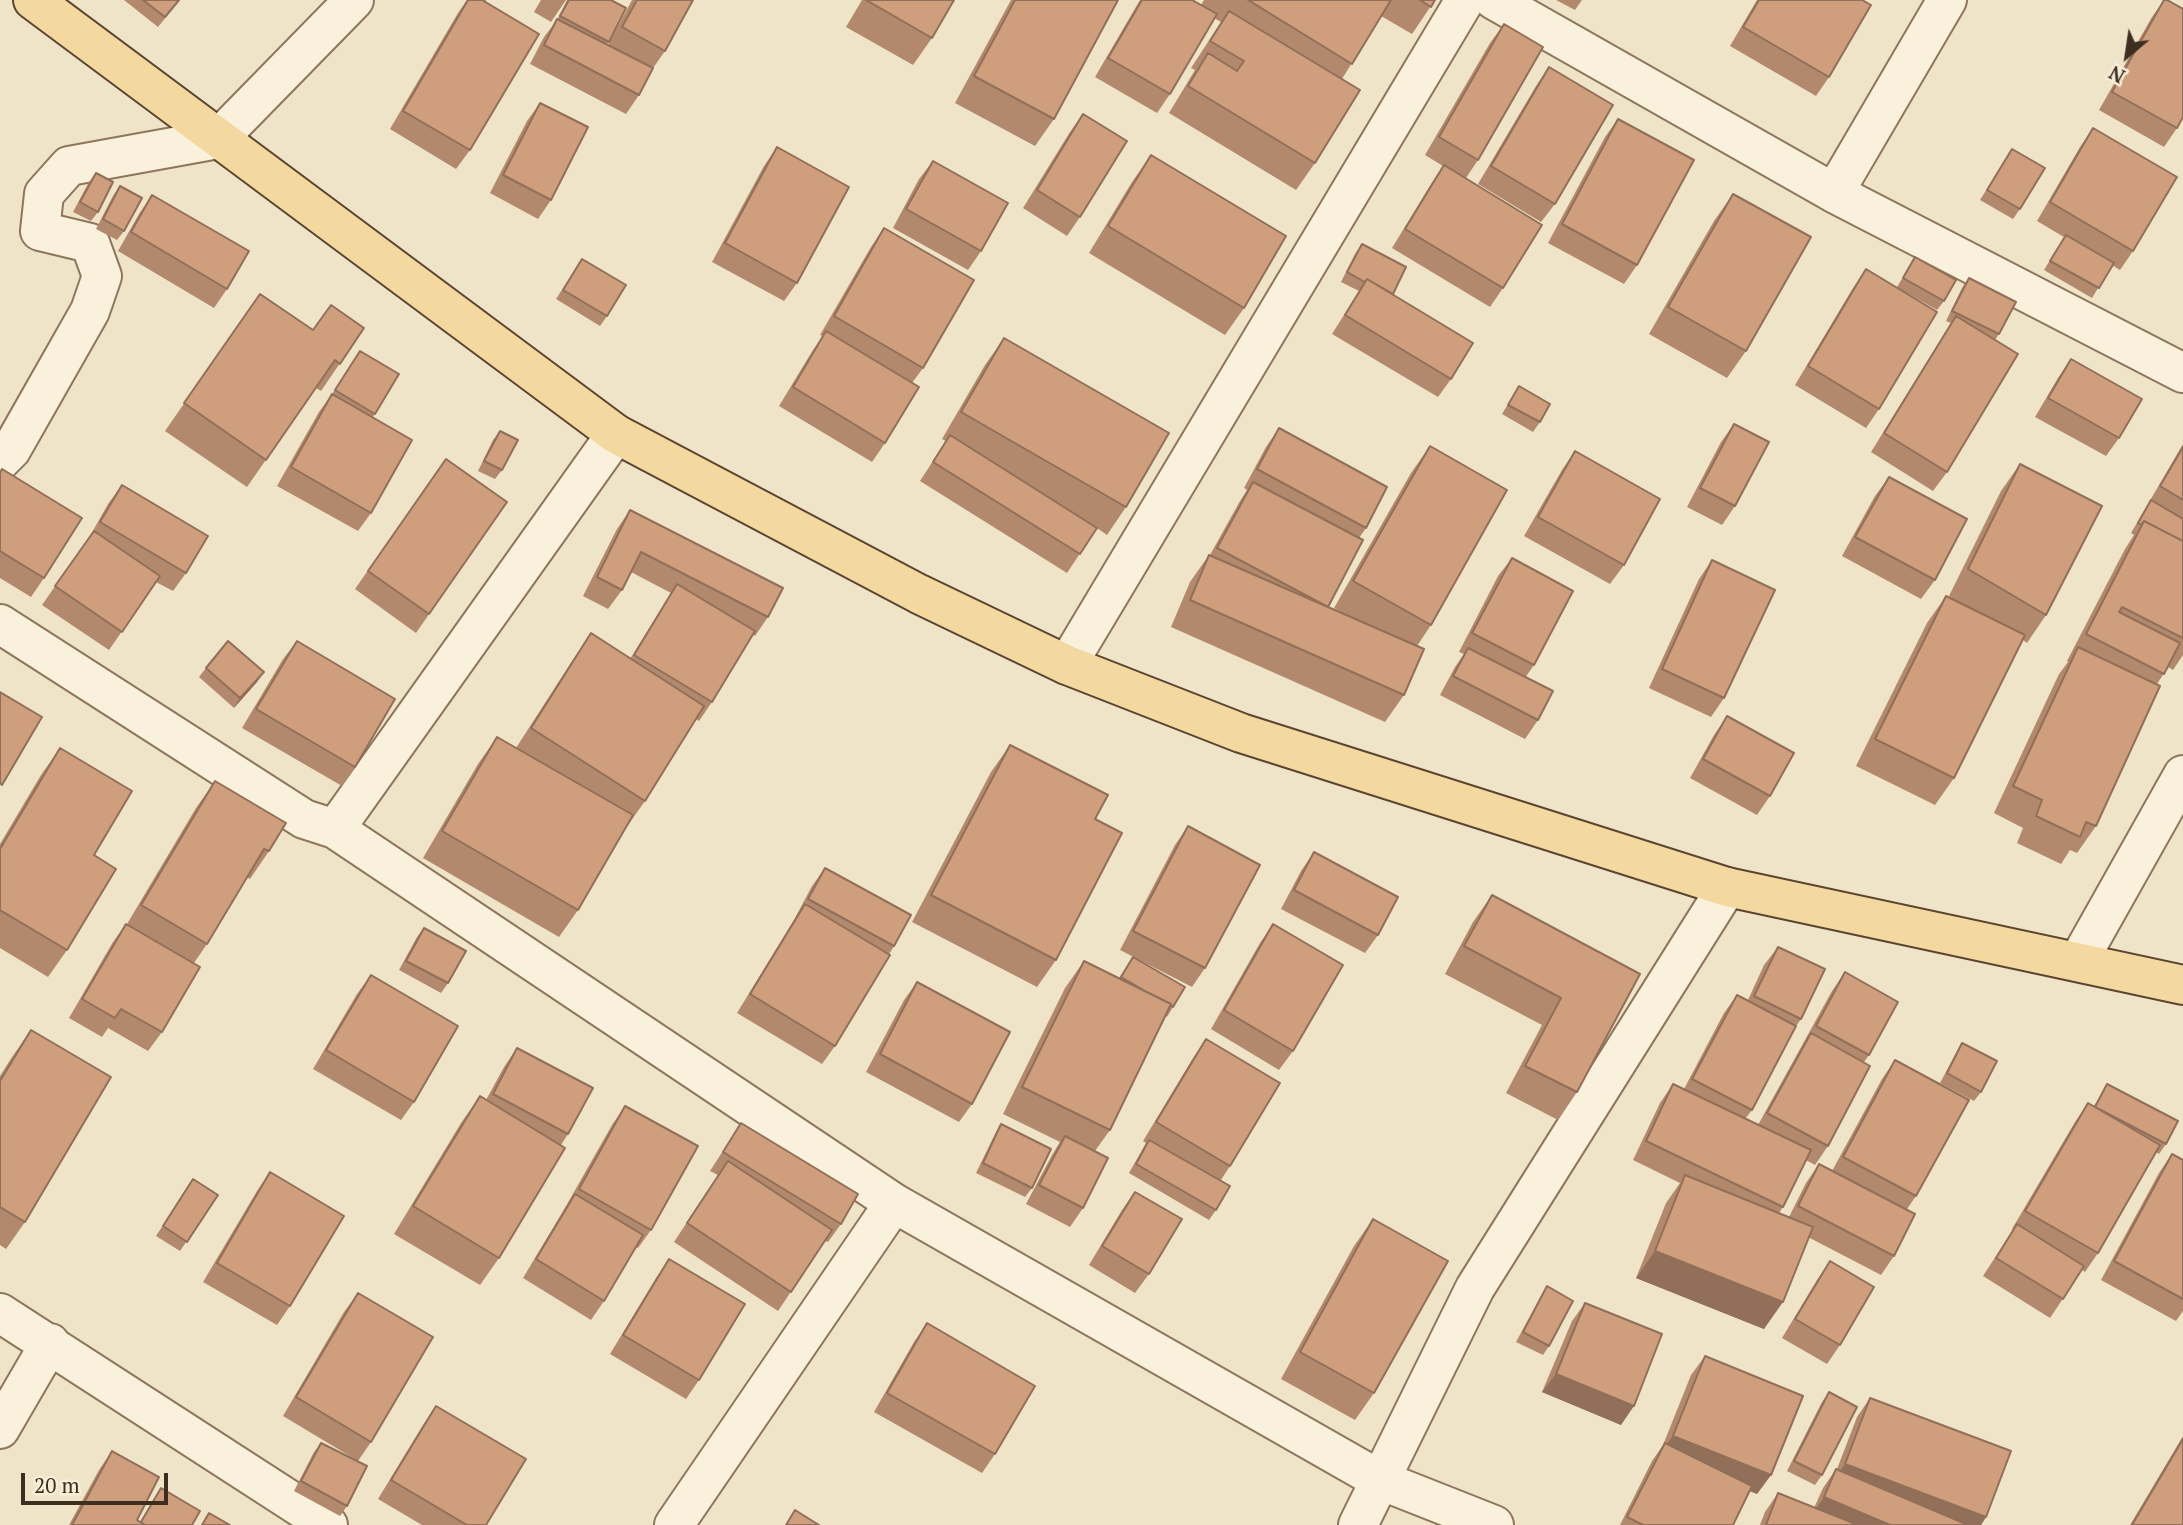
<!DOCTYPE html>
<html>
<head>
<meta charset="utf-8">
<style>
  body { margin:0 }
  #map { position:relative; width:2183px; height:1525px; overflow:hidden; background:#f0e4c8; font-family:"PT Serif",serif }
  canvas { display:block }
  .north { position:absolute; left:2092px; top:21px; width:70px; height:70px; -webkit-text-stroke:5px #f7eed8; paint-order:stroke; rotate:209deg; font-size:19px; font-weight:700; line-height:28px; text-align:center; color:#3d2e20 }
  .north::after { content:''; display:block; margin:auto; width:24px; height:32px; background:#3d2e20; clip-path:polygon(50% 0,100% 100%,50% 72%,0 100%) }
  .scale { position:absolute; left:21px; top:1473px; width:147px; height:32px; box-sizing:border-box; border:4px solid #3d2e20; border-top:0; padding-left:9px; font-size:21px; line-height:24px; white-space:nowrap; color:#3d2e20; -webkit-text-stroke:5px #f7eed8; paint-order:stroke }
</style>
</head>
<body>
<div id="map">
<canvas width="2183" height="1525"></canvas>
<div class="north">N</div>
<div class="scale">20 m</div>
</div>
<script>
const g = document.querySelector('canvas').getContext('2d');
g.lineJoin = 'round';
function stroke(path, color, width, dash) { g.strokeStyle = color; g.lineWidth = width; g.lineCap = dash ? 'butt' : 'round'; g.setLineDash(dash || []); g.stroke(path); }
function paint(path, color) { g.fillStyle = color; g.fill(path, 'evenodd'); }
const minor = new Path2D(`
  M1494,0L1834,193L2183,373
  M1834,193L1947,0
  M0,461L11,450L90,311L102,276L90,243L40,231L44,194L69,166L218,139L354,0
  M0,624L304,819L335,829L894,1203L1380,1480L1494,1525
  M1067,665L1465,0
  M335,829L616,434
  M2079,960L2183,775
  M0,1313L328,1525
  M0,1429L50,1343
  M674,1525L894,1203
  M1358,1525L1475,1288L1727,887`);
const major = new Path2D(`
  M33,0L616,434L919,594L1067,665L1241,733L1727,887L2183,985`);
const wall = new Path2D(`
  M124,0H180L158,27Z
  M467,0H486L485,2L470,150L456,169L390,129L458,13Z
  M541,0H566L551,22L534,12Z
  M567,0H611L626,8L607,44L608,45L632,0H693L665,51L651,71L639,95L626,114L530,64L544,37L557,20Z
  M862,0H954L932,38L913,65L846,27Z
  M1011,0H1118L1054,119L1035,146L955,103Z
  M1140,0H1195L1194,1L1201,5L1204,0H1435L1412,34L1381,16L1342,79L1315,163L1296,190L1169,113L1195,70L1191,68L1221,22L1214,18L1170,94L1157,113L1095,77Z
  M1556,0H1582L1575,10Z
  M1757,0H1862L1829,77L1816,96L1730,46Z
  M2164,0L2177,128L2164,147L2099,110L2152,17Z
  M1504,24L1478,160L1466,178L1503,288L1490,307L1392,248L1431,184L1443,166L1425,155L1490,43Z
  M1549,67L1555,204L1541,222L1478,184L1536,86Z
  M540,103L551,200L538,219L490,193L527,121Z
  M1083,114L1080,217L1067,236L1023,208L1070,132Z
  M1618,119L1637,265L1624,284L1548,243L1605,137Z
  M2093,128L2133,251L2120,270L2112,265L2092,298L2044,270L2064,237L2037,221L2080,147Z
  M777,147L797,283L784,301L712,262L764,166Z
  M2012,149L2020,209L2013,219L1980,200Z
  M1151,155L1244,308L1225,335L1089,253L1132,182Z
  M933,161L981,251L968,270L893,228L919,179Z
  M96,173L98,212L91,221L73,212L89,182Z
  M120,186L124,231L117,240L96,229L113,196Z
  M1733,194L1746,351L1727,378L1649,334L1714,221Z
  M152,195L227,289L214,308L118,251L139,214Z
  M884,228L923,368L912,383L885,443L872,462L779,406L813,350L823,336L820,335L871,247Z
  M1362,244L1393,294L1451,379L1438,397L1332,334L1359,291L1341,282L1355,254Z
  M1915,257L1944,301L1937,310L1905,292L1879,409L1866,428L1795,385L1853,288L1866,269L1897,287Z
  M582,259L607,316L600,326L556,299Z
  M1969,278L1999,334L1995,340L1947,472L1933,491L1871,452L1951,323L1946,321L1962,288Z
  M260,294L313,330L364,328L321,391L316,388L247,487L165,431Z
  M1004,338L1126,507L1107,535L1097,528L1067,573L920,481L946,441L942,439L985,365Z
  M360,351L399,374L373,417L371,513L358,531L277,486L319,412L332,394Z
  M2071,359L2119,438L2106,456L2035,417L2058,378Z
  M1519,386L1540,422L1533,432L1502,414Z
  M1734,424L1735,506L1722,525L1687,507L1721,442Z
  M1279,428L1366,528L1359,538L1328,607L1345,615L1334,608L1411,473L1430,446L1431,625L1417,646L1404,695L1385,722L1171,627L1190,582L1209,555H1210L1240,501L1247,490L1244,488L1266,447Z
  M500,431L502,470L495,479L478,471L493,440Z
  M2183,444V655L2173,670L2168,667L2157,684L2096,826L2077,853L2070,850L2061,864L2017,843L2023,828L1994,813L2059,674L2068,662L2067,661L2125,549L2134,535L2131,533Z
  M1575,451L1624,565L1610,584L1524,536L1562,470Z
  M446,459L507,502L416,633L355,589Z
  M2020,464L2046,615L2027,643L2023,640L1954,778L1935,805L1856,766L1927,623L1946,596L1959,603L1949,596L2001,491Z
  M0,472L44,578L31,597L0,578Z
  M1889,477L1935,580L1921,599L1842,556L1875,496Z
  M122,485L186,573L173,591L156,582L109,650L42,605L90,536L108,504Z
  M630,510L768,617L755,636L753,634L712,702L699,721L696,719L645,801L626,828L578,910L559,937L423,858L478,764L497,737L516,748L572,661L591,633L630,659L671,593L631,572L622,590L608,609L583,596L617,529Z
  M1512,558L1534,665L1525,678L1538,720L1525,739L1440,695L1455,667L1464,654L1459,652L1498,576Z
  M1712,560L1724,698L1711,717L1649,688L1699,579Z
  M297,641L355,767L342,786L242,728L283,659Z
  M206,668L264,672L257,682L234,708L199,677Z
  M1727,716L1770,796L1757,815L1690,778L1714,735Z
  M1010,745L1095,819L1056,960L1037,987L912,922L991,772Z
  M60,748L94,855L67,950L48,977L0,948V844L41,775Z
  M215,781L269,851L250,879L247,877L207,944L194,963L162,1032L148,1051L108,1028L102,1037L69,1018L113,942L126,924H127L196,808Z
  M1188,826L1205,968L1192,987L1120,950L1175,845Z
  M1314,852L1378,935L1365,953L1281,909L1301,871Z
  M825,868L894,946L835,1046L822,1064L737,1013L795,918L812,886Z
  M1492,895L1640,974L1577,1092L1558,1120L1506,1093L1542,1025L1445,974L1473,922Z
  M1273,924L1293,1051L1279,1070L1211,1029L1260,943Z
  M424,928L448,983L441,993L399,970L417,937Z
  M1778,947L1801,1019L1796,1026L1752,1110L1745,1119L1758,1125L1832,991L1845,972L1869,1055L1864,1062L1828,1146L1815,1165L1806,1160L1783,1207L1779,1213L1789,1217L1806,1183L1819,1164L1832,1171L1882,1079L1895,1060L1916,1196L1907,1209L1894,1256L1881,1275L1808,1237L1764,1329L1636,1278L1666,1203L1680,1183L1633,1160L1660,1103L1673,1084L1684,1089L1724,1013L1737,995L1748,1000L1764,965Z
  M1133,957L1173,1007L1167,1017L1166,1016L1110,1130L1095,1151L1083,1208L1070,1227L1026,1204L1052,1155L1060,1142L1003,1114L1065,988L1084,961L1119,978Z
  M371,975L414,1102L401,1120L313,1069L357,994Z
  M917,982L972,1104L959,1122L866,1072L904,1000Z
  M31,1030L25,1222L6,1249L0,1245V1076L12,1057Z
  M1206,1039L1230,1166L1221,1180L1216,1210L1209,1220L1129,1173L1146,1143L1143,1141L1193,1058Z
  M1962,1043L1981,1092L1974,1101L1940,1083L1956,1053Z
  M517,1048L568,1134L561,1145L499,1258L480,1285L394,1234L461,1123L480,1096L486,1100L504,1067Z
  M2107,1084L2166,1144L2159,1154L2156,1152L2098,1253L2085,1272L2082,1270L2050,1318L1983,1276L2013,1230L2012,1229L2075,1122L2088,1103L2094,1106Z
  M625,1106L651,1230L638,1248L636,1247L604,1301L591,1320L523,1278L566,1206L612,1125Z
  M741,1123L841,1224L828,1242L825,1241L778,1311L674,1242L718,1175L710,1171Z
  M1001,1124L1032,1188L1025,1197L976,1173L995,1134Z
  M2172,1154L2183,1160V1311L2176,1321L2101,1280L2159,1173Z
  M270,1172L290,1306L277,1325L203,1282L257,1191Z
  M193,1179L218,1195L180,1251L156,1236Z
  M1135,1192L1149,1274L1135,1293L1089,1265L1122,1210Z
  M1373,1219L1374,1393L1355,1420L1281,1379L1354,1246Z
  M669,1259L699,1380L686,1399L610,1354L656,1278Z
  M1830,1261L1840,1345L1827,1364L1782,1338L1817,1280Z
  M1547,1286L1549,1346L1543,1355L1516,1342L1541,1296Z
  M358,1293L371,1442L358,1461L283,1416L344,1312Z
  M1585,1303L1621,1425L1542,1392L1572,1321Z
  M927,1323L995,1454L982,1473L874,1412L914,1342Z
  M1705,1356L1771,1475L1757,1494L1750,1491L1733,1525H1620L1652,1461L1663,1445L1691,1375Z
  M1829,1392L1822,1475L1815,1485L1787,1471L1822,1402Z
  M1870,1398L1986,1517L1981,1525H1760L1765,1512L1778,1493L1814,1508L1823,1488L1836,1469H1837L1857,1417Z
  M436,1406L486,1525H422L378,1499L423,1425Z
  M2183,1436V1525H2130Z
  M321,1443L347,1506L340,1516L294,1491L314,1452Z
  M112,1451L137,1520L140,1522L161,1488L192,1525H69L99,1470Z`);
const shadedWall = new Path2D(`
  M264,672L257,682L234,708L240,698Z
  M1655,1251L1783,1302L1764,1329L1636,1278Z
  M1556,1374L1634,1406L1621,1425L1542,1392Z
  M1673,1436L1771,1475L1757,1494L1659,1454Z
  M1845,1464L1986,1517L1981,1525H1945L1832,1483Z
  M1824,1497L1890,1525H1832L1811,1516Z`);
const building = new Path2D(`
  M143,0H179L165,17Z
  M468,0H482L539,34L470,150L403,111Z
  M569,0H611L626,8L609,42L560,16Z
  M637,0H693L665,51L622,27Z
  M866,0H954L932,38Z
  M1015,0H1118L1054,119L974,76Z
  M1142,0H1192L1217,14L1170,94L1108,58Z
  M1248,0H1391L1352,64Z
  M1420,0H1435L1431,7Z
  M1759,0H1862L1871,5L1829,77L1743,27Z
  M2164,0H2167L2183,9V117L2177,128L2112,92Z
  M1229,11L1360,90L1315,163L1188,86L1208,53L1237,71L1244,61L1210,41Z
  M557,19L653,68L639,95L544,45Z
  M1504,24L1543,47L1478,160L1439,137Z
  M1549,67L1613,105L1555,204L1491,166Z
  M540,103L588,127L551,200L503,175Z
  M1083,114L1127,141L1080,217L1037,190Z
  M1618,119L1694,160L1637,265L1562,224Z
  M2093,128L2177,177L2133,251L2050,202Z
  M777,147L849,187L797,283L725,243Z
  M2012,149L2045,168L2020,209L1987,190Z
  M1151,155L1286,236L1244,308L1108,226Z
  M933,161L1008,203L981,251L906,209Z
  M1444,165L1542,225L1503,288L1405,229Z
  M96,173L113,182L98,212L80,202Z
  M120,186L142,198L124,231L103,219Z
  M1733,194L1811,237L1746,351L1668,307Z
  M152,195L249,251L227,289L131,232Z
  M884,228L974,280L923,368L834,316Z
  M2066,235L2114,263L2099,288L2050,261Z
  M1362,244L1406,267L1393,294L1367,279L1365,282L1347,272Z
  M1915,257L1956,280L1944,301L1903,278Z
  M582,259L626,285L607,316L563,290Z
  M1866,269L1937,312L1879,409L1808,366Z
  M1969,278L2016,302L1999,334L1952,311Z
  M1367,279L1473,343L1451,379L1345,315Z
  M260,294L313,330L331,305L364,328L340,364L335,360L266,460L184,403Z
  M1956,316L2018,354L1947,472L1884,433Z
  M826,331L919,387L885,443L793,387Z
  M1004,338L1169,433L1126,507L961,412Z
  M360,351L399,374L375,414L335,390Z
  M2071,359L2142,399L2119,438L2048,398Z
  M1519,386L1550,404L1540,422L1508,405Z
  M332,394L412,440L371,513L291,467Z
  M1734,424L1769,442L1735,506L1700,488Z
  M1279,428L1387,487L1366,528L1257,469Z
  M500,431L518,440L502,470L484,461Z
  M950,435L1097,528L1080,554L933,462Z
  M1430,446L1507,490L1431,625L1353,581Z
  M2183,447V500L2160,486Z
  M1575,451L1660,499L1624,565L1538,517Z
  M446,459L507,502L429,614L368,571Z
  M2020,464L2102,506L2046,615L1968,569Z
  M2,469L82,518L44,578L0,551V473Z
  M1889,477L1967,519L1935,580L1855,537Z
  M1253,482L1363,540L1328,607L1217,548Z
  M122,485L208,536L186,573L100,522Z
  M2151,500L2183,519V541L2144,521L2141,525L2138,523Z
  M630,510L783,588L768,617L641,552L622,590L597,577Z
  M2144,521L2183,541V638L2122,607L2119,612L2180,643L2164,674L2086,634Z
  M94,531L160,576L122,632L55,586Z
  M1209,555L1424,649L1404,695L1190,600Z
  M1512,558L1573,591L1534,665L1472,633Z
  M1712,560L1775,590L1724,698L1662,669Z
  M677,584L755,631L712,702L634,655Z
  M1946,596L2025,635L1954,778L1875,739Z
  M591,633L704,706L645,801L531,728Z
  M228,641L264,672L240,698L206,668Z
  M297,641L395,699L355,767L256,709Z
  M2078,647L2160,686L2096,826L2086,822L2080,837L2036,816L2042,800L2013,786Z
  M1468,648L1553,691L1538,720L1453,676Z
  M0,692L42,717L2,785L0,783Z
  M1727,716L1794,753L1770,796L1703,759Z
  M497,737L633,815L578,910L442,831Z
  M1010,745L1108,795L1095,819L1122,833L1056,960L931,895Z
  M60,748L132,791L94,855L116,869L67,950L0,910V849Z
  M215,781L286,823L269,851L264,849L207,944L141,905Z
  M1188,826L1260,865L1205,968L1133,931Z
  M1314,852L1398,897L1378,935L1294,890Z
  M825,868L911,915L894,946L808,899Z
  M1492,895L1640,974L1577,1092L1525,1066L1561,998L1464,946Z
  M805,904L890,955L835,1046L750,994Z
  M126,924L200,967L162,1032L121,1009L115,1018L82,999Z
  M1273,924L1343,965L1293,1051L1224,1010Z
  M424,928L466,951L448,983L406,961Z
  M1778,947L1825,969L1801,1019L1754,996Z
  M1133,957L1185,987L1173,1007L1171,1005V1004L1145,991L1121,977Z
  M1084,961L1171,1004L1110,1130L1022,1087Z
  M1845,972L1898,1002L1869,1055L1816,1026Z
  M371,975L458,1026L414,1102L326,1050Z
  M917,982L1010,1032L972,1104L880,1054Z
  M1737,995L1796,1026L1752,1110L1692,1079Z
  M31,1030L111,1077L25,1222L0,1207V1081Z
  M1811,1033L1870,1066L1828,1146L1767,1113Z
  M1206,1039L1280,1083L1230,1166L1156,1122Z
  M1962,1043L1997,1061L1981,1092L1947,1073Z
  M517,1048L593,1088L568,1134L493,1094Z
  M1895,1060L1969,1100L1916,1196L1843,1157Z
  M1673,1084L1811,1150L1783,1207L1646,1141Z
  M2107,1084L2178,1121L2166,1144L2095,1107Z
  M480,1096L565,1148L499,1258L413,1206Z
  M2088,1103L2160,1145L2098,1253L2025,1211Z
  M625,1106L698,1146L651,1230L579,1189Z
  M741,1123L858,1194L841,1224L723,1152Z
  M1001,1124L1051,1149L1032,1188L983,1163Z
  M1065,1136L1108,1158L1083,1208L1039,1185Z
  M1149,1140L1230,1186L1216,1210L1136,1164Z
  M2172,1154L2183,1160V1299L2114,1261Z
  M728,1161L832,1230L791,1292L687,1223Z
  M1819,1164L1915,1214L1894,1256L1798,1206Z
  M270,1172L344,1216L290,1306L217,1263Z
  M1685,1175L1813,1227L1783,1302L1655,1251Z
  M193,1179L218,1195L187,1242L163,1226Z
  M1135,1192L1182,1219L1149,1274L1102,1246Z
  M575,1194L643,1235L604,1301L536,1259Z
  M1373,1219L1448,1261L1374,1393L1300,1352Z
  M2017,1224L2084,1266L2063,1299L1996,1258Z
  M669,1259L745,1304L699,1380L623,1335Z
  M1830,1261L1874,1287L1840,1345L1795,1319Z
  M1547,1286L1573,1301L1549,1346L1523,1332Z
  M358,1293L433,1337L371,1442L296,1397Z
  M1585,1303L1662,1334L1634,1406L1556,1374Z
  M927,1323L1035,1386L995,1454L887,1393Z
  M1705,1356L1803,1396L1771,1475L1673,1436Z
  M1829,1392L1857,1407L1822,1475L1794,1461Z
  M1870,1398L2011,1451L1986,1517L1845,1464Z
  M436,1406L526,1459L486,1525H467L391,1480Z
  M2183,1439V1525H2132Z
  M321,1443L367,1466L347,1506L301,1481Z
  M1665,1443L1752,1486L1733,1525H1643L1627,1517Z
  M112,1451L159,1477L137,1520L145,1525H72Z
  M1836,1469L1968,1525H1890L1824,1497Z
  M161,1488L200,1511L192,1525H145L141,1522Z
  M1778,1493L1858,1525H1766Z
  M795,1510L819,1525H786Z
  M209,1513L230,1525H202Z`);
stroke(minor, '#8d765c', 42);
stroke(major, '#5b4430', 42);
stroke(minor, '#faf1dc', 38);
stroke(major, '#f3d9a0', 38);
paint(wall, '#b2896c');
paint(shadedWall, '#916f58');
paint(building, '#cf9f7d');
stroke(building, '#916f58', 2);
</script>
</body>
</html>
